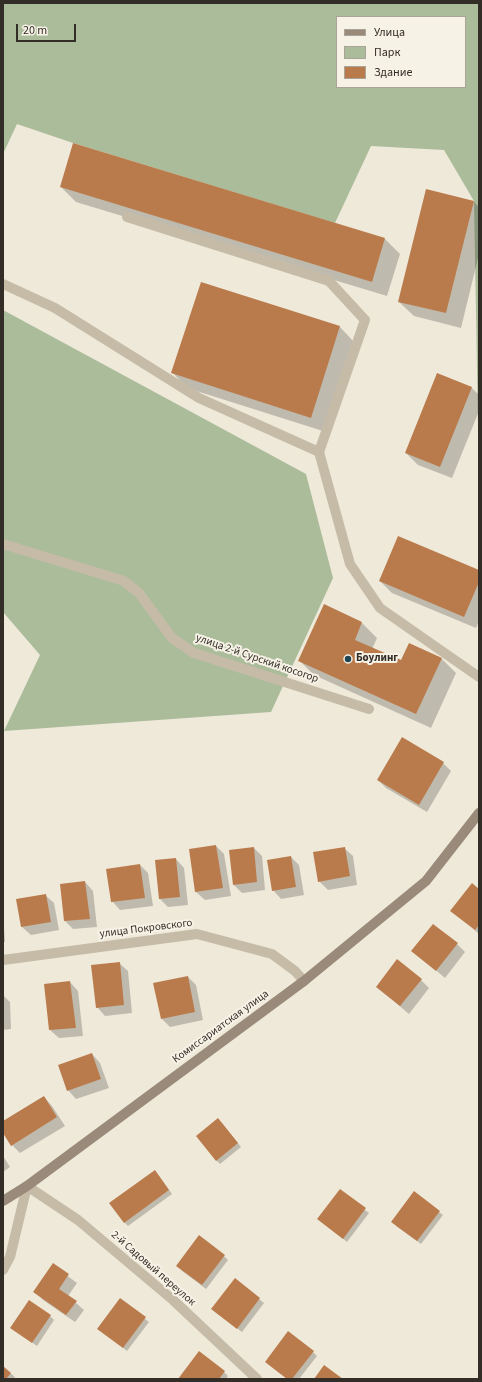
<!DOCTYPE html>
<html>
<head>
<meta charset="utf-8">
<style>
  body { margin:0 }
  #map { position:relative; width:482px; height:1382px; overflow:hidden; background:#efe9da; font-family:"Source Sans 3",sans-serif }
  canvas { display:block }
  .frame { position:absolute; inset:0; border:4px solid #332d27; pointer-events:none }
  .legend { position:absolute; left:336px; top:16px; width:130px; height:72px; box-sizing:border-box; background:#f7f2e6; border:1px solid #a9a39a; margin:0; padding:5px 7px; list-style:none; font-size:12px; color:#332d27 }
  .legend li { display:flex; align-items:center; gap:8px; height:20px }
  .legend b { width:20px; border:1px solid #a9a39a }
  .scale { position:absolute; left:16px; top:24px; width:60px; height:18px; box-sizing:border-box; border:2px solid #332d27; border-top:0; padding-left:5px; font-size:12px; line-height:14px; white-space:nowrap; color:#332d27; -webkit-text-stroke:3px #f7f2e6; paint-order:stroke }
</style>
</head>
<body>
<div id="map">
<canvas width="482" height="1382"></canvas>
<div class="frame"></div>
<ul class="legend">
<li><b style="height:5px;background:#998a79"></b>Улица</li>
<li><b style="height:11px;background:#abbc9b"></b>Парк</li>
<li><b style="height:11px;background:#ba7b4c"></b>Здание</li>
</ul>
<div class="scale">20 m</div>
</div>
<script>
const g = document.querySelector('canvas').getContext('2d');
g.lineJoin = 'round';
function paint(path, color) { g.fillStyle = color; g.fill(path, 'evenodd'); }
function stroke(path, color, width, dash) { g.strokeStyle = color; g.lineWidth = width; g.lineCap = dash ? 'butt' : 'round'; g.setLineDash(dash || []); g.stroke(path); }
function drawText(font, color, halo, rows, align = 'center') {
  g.font = font + ' "Source Sans 3",sans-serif'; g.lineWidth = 4; g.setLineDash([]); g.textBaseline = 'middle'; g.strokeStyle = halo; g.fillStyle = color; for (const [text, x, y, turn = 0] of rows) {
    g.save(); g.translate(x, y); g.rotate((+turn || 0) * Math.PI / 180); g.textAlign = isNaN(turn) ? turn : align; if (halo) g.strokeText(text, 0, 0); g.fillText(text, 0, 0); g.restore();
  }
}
const green = new Path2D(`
  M3,3H479V483L474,201L444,150L371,146L335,223L73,143L17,124L3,154ZM337,17H465V87H337Z
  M3,310L306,474L333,578L271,712L4,731L40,655L3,612Z`);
const shadow = new Path2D(`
  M74,145L385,239L400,254L387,296L76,202L61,187Z
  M473,201L479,207V254L461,328L414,316L399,302Z
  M340,327L354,342L326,432L187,388L173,373Z
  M471,387L479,395V411L452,478L418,465L406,453Z
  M479,571V621L476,628L392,593L380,581Z
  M324,606L362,623L377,638L372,649L401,662L441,658L456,673L431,728L314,675L300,661Z
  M443,763L451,771L427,812L386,788L378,780Z
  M216,846L224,854L231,896L205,900L196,892L190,850Z
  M254,848L262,856L265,890L242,893L234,885Z
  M344,848L353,856L357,885L328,890L319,881Z
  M291,857L299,865L304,895L281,899L273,890Z
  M176,859L184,868L188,905L168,907L159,898Z
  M140,865L148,873L153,906L120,910L112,901Z
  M85,882L93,891L97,927L73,929L65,921L61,885Z
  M479,890V934L452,910Z
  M45,895L54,903L59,930L31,935L22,927L17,900Z
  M3,913L5,942H3Z
  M457,944L465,952L445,978L413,951Z
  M119,963L128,971L132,1013L105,1016L97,1007Z
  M188,977L196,985L203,1020L170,1027L162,1019Z
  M421,980L429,988L409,1014L377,987Z
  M70,982L78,991L83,1036L59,1038L50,1030L46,985Z
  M3,995L10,1002L11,1029L3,1030Z
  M92,1054L100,1063L109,1088L76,1099L68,1090Z
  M44,1097L52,1106L65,1126L20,1153L12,1145L3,1131V1122Z
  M222,1123L241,1147L220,1164L216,1160Z
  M3,1156L10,1167L3,1172Z
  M159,1176L172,1194L128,1226L124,1222Z
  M340,1190L369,1213L347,1242L318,1219Z
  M439,1212L443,1215L421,1244L396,1226Z
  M224,1256L228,1260L206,1289L181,1270Z
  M53,1265L77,1283L68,1296L84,1310L75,1322L43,1300L35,1292Z
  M235,1280L264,1303L242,1332L217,1313Z
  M120,1299L149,1322L127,1351L102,1332Z
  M50,1316L54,1320L37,1346L11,1328Z
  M313,1352L317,1356L299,1379H287Z
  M3,1367L15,1377L13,1379H3Z
  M224,1372L228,1376L226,1379H180Z`);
const building = new Path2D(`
  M73,143L385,238L372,282L60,187Z
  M426,189L474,201L446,313L398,302Z
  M201,282L340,326L311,418L171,373Z
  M437,373L472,387L440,467L405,453Z
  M398,536L479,570V582L464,617L379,581Z
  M324,604L362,622L355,640L401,660L409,643L442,658L416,714L298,661Z
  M402,737L444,762L419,805L377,780Z
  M216,845L223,888L195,892L189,849Z
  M254,847L257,882L233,885L229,850Z
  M345,847L350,876L318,882L313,852Z
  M291,856L296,887L272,891L267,860Z
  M176,858L180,897L159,899L155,860Z
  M140,864L145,898L111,902L106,869Z
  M85,881L90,919L64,921L60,884Z
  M472,883L479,889V925L475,930L450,911Z
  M46,894L51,922L21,927L16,899Z
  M433,924L458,943L436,971L411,951Z
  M397,959L422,979L400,1006L376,987Z
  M120,962L124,1005L96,1008L91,965Z
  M188,976L195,1012L161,1019L153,983Z
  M70,981L76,1028L49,1030L44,984Z
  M92,1053L101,1079L67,1091L58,1065Z
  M44,1096L57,1117L11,1146L3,1133V1121Z
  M218,1118L238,1143L216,1161L196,1136Z
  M155,1170L169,1190L124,1223L109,1203Z
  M340,1189L366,1208L343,1239L317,1219Z
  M414,1191L440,1211L417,1241L391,1222Z
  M199,1235L225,1255L202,1285L176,1266Z
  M53,1263L69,1274L59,1289L77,1301L66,1315L33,1292Z
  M235,1278L260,1298L237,1329L211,1309Z
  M120,1298L146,1317L123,1348L97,1329Z
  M29,1300L51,1315L32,1343L10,1328Z
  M288,1331L314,1351L292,1379H287L265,1362Z
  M199,1351L225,1371L219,1379H178Z
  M324,1365L343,1379H314Z
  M3,1366L11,1373L6,1379H3Z`);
const service = new Path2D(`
  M127,217L329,281L365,320L319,452
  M3,544L124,581L139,593L172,638L194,653L369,709`);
const minor = new Path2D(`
  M3,284L55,308L199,398L319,452L350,564L380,608L479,677
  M3,960L197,934L272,954L295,971L304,981
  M3,1270L10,1257L27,1186L78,1220L173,1300L257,1379`);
const secondary = new Path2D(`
  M3,1201L27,1186L304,981L426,881L479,813`);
const markers = [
  [348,659,4,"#204450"]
];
const streetNames = [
  ["улица 2-й Сурский косогор",257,659,19],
  ["улица Покровского",146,929,-7],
  ["Комиссариатская улица",221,1027,-36],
  ["2-й Садовый переулок",153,1269,41]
];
const poiNames = [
  ["Боулинг",356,659]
];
paint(green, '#abbc9b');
paint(shadow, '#0003');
paint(building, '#ba7b4c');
stroke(service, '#c5bba7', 10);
stroke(minor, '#c5bba7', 10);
stroke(secondary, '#998a79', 10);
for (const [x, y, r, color] of markers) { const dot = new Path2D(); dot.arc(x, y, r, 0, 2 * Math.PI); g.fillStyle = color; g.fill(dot); stroke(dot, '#f7f2e6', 1.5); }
drawText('11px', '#332d27', '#f7f2e6', streetNames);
drawText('bold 11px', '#332d27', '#f7f2e6', poiNames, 'left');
</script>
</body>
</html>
